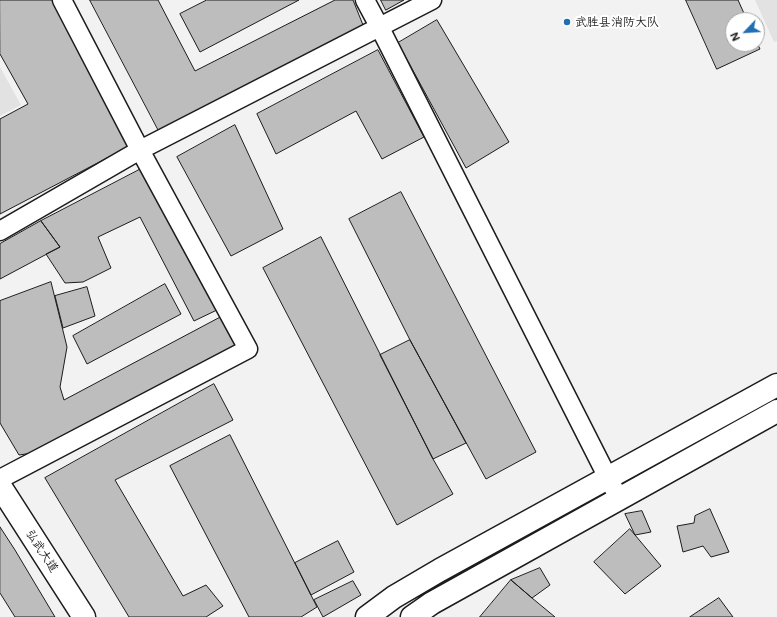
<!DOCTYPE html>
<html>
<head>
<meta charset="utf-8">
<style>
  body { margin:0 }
  #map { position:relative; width:777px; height:617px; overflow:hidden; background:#f2f2f2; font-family:Mali,sans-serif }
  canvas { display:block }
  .north { position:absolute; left:725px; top:12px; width:40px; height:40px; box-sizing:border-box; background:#fff; border:1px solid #a4a4a4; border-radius:50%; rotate:245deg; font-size:11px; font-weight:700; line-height:16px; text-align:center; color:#1c1c1c }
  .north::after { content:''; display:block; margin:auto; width:14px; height:18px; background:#1f6fb2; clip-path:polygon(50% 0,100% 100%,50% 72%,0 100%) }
</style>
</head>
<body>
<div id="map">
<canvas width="777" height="617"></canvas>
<div class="north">N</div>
</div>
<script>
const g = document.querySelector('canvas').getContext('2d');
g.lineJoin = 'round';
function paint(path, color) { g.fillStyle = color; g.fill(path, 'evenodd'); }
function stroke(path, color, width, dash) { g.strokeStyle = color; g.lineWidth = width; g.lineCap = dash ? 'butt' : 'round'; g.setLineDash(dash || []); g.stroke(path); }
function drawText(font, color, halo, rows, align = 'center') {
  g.font = font + ' Mali,"LXGW WenKai TC",sans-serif'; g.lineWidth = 4; g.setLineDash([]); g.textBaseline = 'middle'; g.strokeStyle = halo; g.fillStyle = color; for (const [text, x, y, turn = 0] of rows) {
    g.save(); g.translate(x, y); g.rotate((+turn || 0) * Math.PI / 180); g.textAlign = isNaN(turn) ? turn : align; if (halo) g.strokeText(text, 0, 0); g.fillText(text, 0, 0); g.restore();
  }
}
const built = new Path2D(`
  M755,0H777V41L774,42Z
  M0,67L21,105L0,116Z`);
const building = new Path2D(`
  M0,0H54L130,146L0,214V119L28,104L0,54Z
  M90,0H158L195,71L335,0H353L363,25L159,131Z
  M207,0H299L200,52L180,14Z
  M381,0H404L386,10Z
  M686,0H738L747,20H733V44H757V43L760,49L717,69Z
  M437,20L509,142L466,168L398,43Z
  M378,50L424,137L382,159L356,111L276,154L257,114Z
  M235,125L283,229L231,256L177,157Z
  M141,169L219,309L194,321L140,217L98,237L111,268L83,282L65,283L46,254L60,247L41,221Z
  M401,192L536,452L486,479L410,340L349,219Z
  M41,221L60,247L0,279V244Z
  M321,237L433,459L453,494L397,525L263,268Z
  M51,282L67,347L60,387L64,400L224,315L239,346L39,452L19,455L0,423V301Z
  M165,284L181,314L87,364L73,336Z
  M87,287L95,316L63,328L55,296Z
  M410,340L466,443L433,459L380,355Z
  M214,384L233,420L115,480L183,596L206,585L223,606L206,617H129L45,478Z
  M230,435L317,607L301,617H249L170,466Z
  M710,509L729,552L711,557L703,546L683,552L677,526L694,523L695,516Z
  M642,511L651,532L635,535L625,514Z
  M0,527L15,550L55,617H15L0,593Z
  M630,529L661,566L625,594L594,562Z
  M338,541L354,572L311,595L295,563Z
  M540,568L550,585L532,598L511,580Z
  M511,580L532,598L555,617H480Z
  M353,581L361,595L323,617L314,600Z
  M719,598L733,617H690Z`);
const street = new Path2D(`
  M365,0L380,28L608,478L620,500
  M0,231L140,150L432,0
  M0,479L248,349L140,150L62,0`);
const secondary = new Path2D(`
  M0,486L84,617
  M367,617L394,597L440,570L777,385
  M412,617L432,603L777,411`);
const markers = [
  [567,22,4,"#1f6fb2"]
];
const poiNames = [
  ["武胜县消防大队",575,22]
];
const streetNames = [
  ["弘武大道",42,551,57]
];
paint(built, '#e2e2e2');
paint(building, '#bdbdbd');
stroke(building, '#1c1c1c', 1);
stroke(street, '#1c1c1c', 21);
stroke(secondary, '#1c1c1c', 25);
stroke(street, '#fff', 18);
stroke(secondary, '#fff', 22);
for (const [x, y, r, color] of markers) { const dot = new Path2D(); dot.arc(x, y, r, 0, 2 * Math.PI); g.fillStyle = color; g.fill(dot); stroke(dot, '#fff', 1.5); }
drawText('12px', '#1c1c1c', '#fff', poiNames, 'left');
drawText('12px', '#1c1c1c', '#fff', streetNames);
</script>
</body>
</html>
